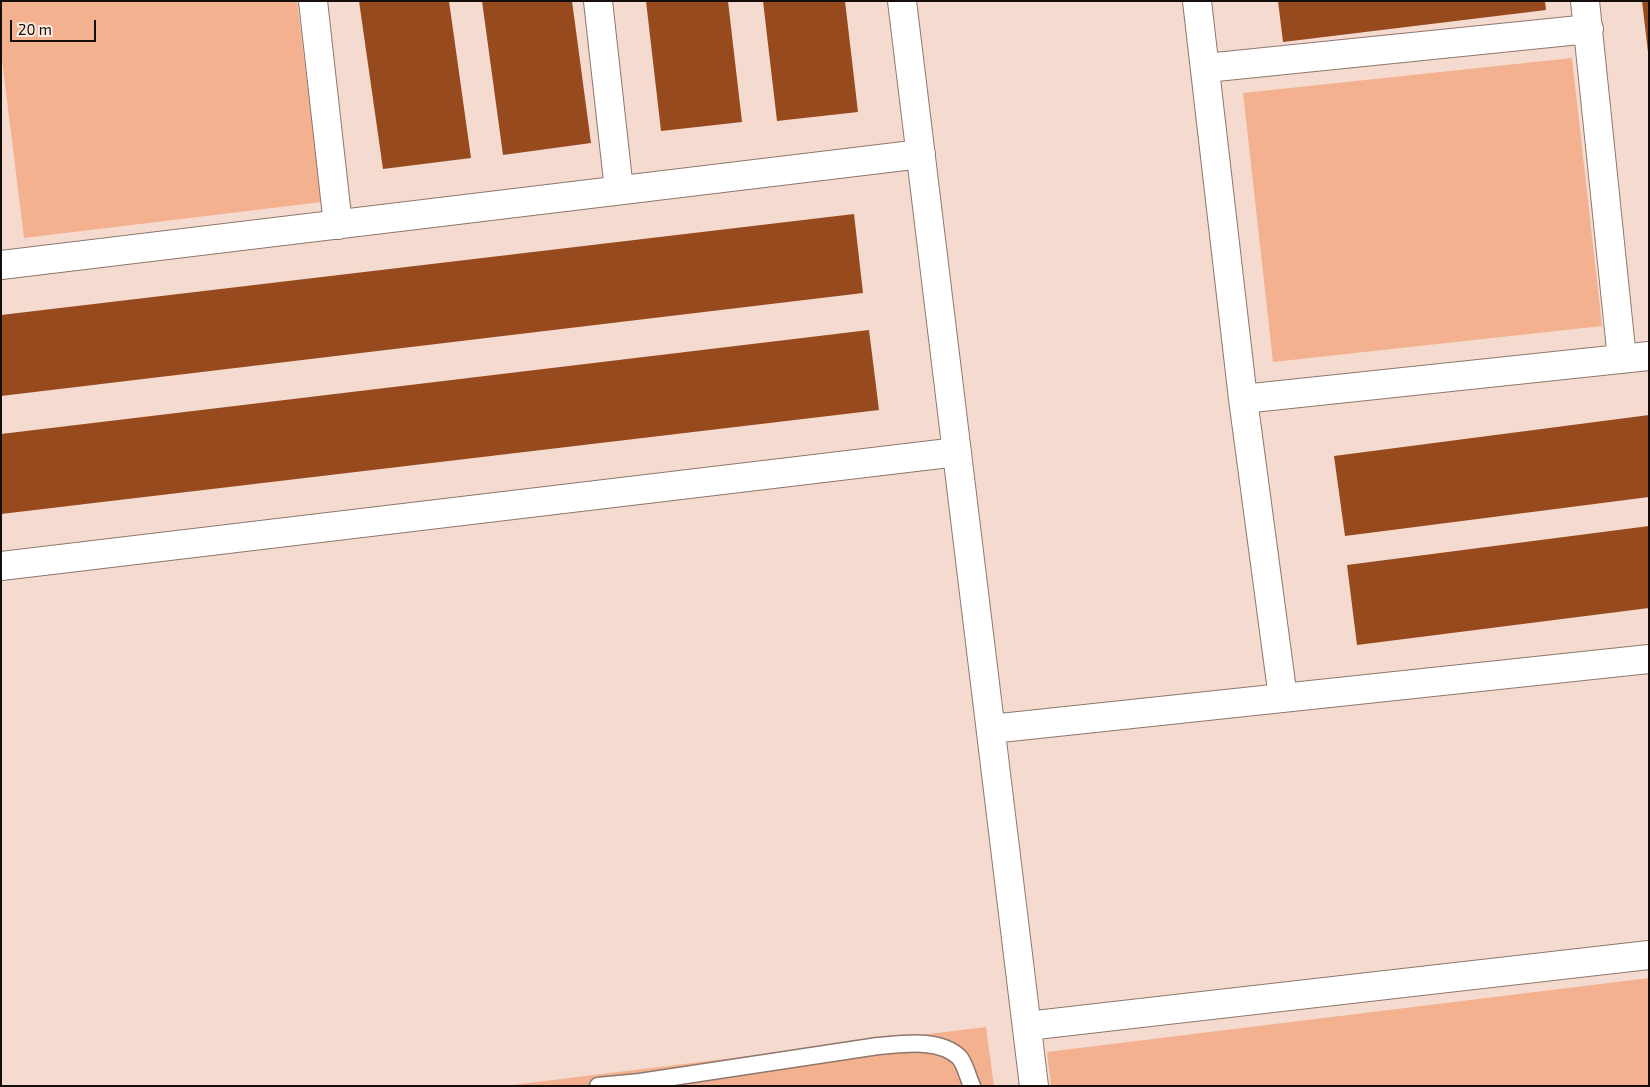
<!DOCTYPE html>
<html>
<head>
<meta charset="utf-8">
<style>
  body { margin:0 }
  #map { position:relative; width:1650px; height:1087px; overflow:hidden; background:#f5dbcf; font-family:"Exo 2",sans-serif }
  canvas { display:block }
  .frame { position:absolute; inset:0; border:2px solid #160e0a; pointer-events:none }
  .scale { position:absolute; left:10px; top:20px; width:86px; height:22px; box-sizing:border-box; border:2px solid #160e0a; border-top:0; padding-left:6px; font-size:15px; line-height:18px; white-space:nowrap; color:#160e0a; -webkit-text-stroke:4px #feeae0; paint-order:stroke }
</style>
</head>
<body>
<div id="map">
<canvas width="1650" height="1087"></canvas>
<div class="frame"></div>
<div class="scale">20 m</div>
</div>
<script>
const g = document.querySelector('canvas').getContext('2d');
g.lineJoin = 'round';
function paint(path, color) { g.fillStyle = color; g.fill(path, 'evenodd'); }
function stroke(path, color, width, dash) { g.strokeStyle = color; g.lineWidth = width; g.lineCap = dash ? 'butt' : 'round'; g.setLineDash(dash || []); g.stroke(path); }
const green = new Path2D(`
  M1,1H297L322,202L24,238L1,52Z
  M1572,58L1602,326L1273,362L1243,93Z
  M1649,978V1086H1051L1047,1052Z
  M986,1027L994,1086H504Z`);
const building = new Path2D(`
  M359,1H449L471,158L383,169Z
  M482,1H572L591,143L503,155Z
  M646,1H728L742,122L661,131Z
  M763,1H845L858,112L777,121Z
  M1278,1H1545L1546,10L1283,42Z
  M1642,1H1649V52H1648Z
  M854,214L863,293L1,396V315Z
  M869,330L879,410L1,514V434Z
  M1649,415V497L1345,536L1334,456Z
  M1649,526V608L1357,645L1347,565Z`);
const service = new Path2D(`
  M598,1086L640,1082L878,1046C903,1044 939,1038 959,1057C965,1063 968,1078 972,1086`);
const minor = new Path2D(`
  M313,1L338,225
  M598,1L619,190
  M902,1L1034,1086
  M1197,1L1243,399L1283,698
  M1585,1L1622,359
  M1206,68L1589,29
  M1,265L921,154
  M1243,399L1649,356
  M1,566L957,452
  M991,729L1649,659
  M1027,1026L1649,955`);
paint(green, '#f4b190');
paint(building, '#974a1d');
stroke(service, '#8e776c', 19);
stroke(minor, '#8e776c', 30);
stroke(service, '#fff', 16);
stroke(minor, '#fff', 28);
</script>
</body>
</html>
